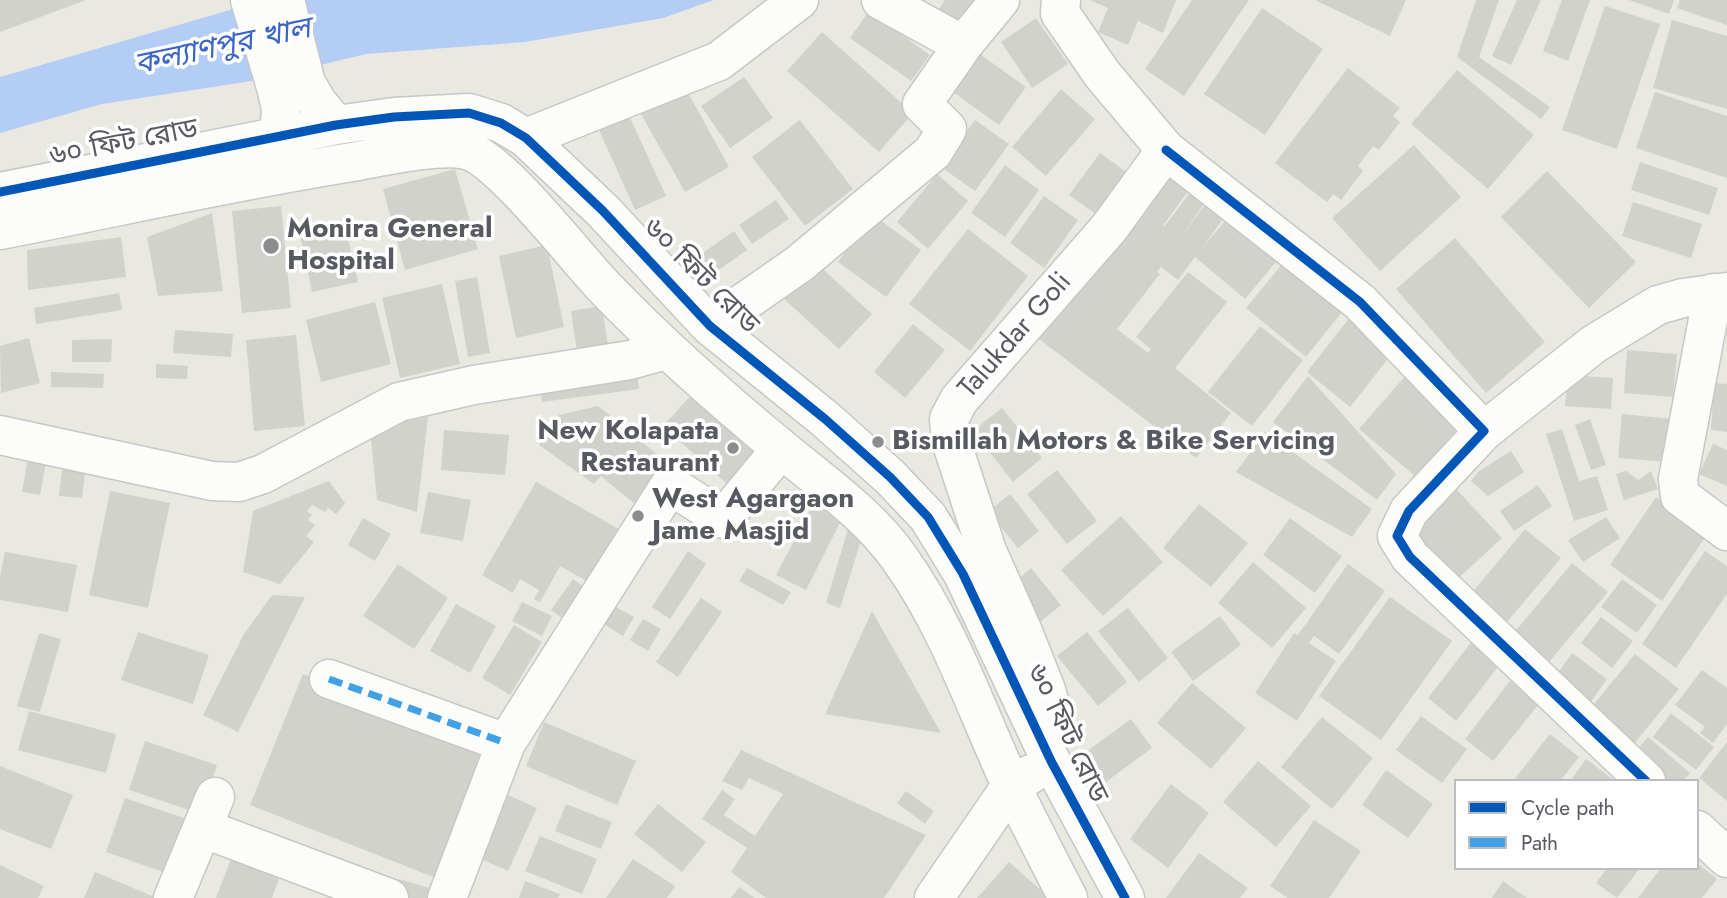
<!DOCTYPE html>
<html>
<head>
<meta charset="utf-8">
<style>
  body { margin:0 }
  #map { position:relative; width:1727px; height:898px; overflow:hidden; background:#e9e9e2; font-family:Jost,sans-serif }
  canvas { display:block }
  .legend { position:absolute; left:1454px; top:779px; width:245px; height:91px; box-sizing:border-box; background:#fff; border:2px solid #bcbdc0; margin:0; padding:9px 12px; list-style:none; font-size:21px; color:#585a61 }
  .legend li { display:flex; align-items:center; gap:14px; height:35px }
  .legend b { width:35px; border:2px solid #bcbdc0 }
</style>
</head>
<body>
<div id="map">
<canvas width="1727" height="898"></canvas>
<ul class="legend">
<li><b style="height:9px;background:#0057b8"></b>Cycle path</li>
<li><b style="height:9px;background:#42a1e6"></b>Path</li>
</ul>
</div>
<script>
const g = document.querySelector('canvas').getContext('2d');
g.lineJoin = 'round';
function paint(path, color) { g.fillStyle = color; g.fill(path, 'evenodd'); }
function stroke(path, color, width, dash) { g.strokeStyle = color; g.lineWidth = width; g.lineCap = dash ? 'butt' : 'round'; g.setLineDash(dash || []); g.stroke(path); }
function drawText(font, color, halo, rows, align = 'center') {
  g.font = font + ' Jost,"Noto Sans Bengali",sans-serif'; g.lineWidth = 7; g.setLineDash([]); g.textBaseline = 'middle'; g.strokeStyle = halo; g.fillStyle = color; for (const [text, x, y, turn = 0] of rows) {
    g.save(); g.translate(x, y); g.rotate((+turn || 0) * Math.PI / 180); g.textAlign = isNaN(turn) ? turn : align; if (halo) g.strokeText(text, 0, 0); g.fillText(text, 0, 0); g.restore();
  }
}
const water = new Path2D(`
  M264,0H714L663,18L525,42L366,54L258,80L102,104L0,133V77Z`);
const building = new Path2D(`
  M0,0H86L0,32Z
  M945,0H977L957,29L936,14Z
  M1090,0H1176L1163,33L1138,21L1128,45L1098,32L1108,8Z
  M1192,0H1249L1184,96L1145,69Z
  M1315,0H1406L1390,36Z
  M1476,0H1499L1479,57L1550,107L1541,119L1457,57Z
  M1517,0H1541L1511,65L1492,56Z
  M1562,0H1590L1568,61L1543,51Z
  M1629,0H1674L1669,14Z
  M1680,0H1727V25L1677,8Z
  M1605,6L1660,24L1617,149L1562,130Z
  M1262,8L1323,49L1265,135L1204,94Z
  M869,11L930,55L911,81L850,38Z
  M1036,18L1068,64L1032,88L1001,42Z
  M1672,20L1727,36V109L1653,88Z
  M822,32L913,113L879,152L787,71Z
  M977,52L1026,87L999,125L950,90Z
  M1348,68L1400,108L1393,116L1400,122L1379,150L1373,146L1358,166L1363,171L1341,200L1333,194L1327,202L1275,163Z
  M1457,70L1534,135L1488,189L1411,124Z
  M744,77L773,118L730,148L701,106Z
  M686,89L729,167L685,192L641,114Z
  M1061,89L1095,119L1046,176L1012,147Z
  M1655,92L1727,116V178L1636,148Z
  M625,107L666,196L635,210L595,121Z
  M800,120L853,189L805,226L752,157Z
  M975,120L1009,144L975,191L941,167Z
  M1414,145L1461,197L1380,271L1332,218Z
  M1100,153L1128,173L1097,215L1069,195Z
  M1640,162L1718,188L1709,215L1631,190Z
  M1005,165L1039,190L1005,237L971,213Z
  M455,169L478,249L405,270L383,189Z
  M1167,171L1190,188L1163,226L1164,227L1192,190L1206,201L1180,239L1207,202L1226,215L1202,248L1241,202L1291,244L1245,299L1195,257L1178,280L1161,267L1157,272L1160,274L1117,329L1148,353L1151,349L1136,337L1188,272L1227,302L1175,368L1231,413L1196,458L1035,336Z
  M1547,171L1636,262L1589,308L1501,217Z
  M937,174L968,201L928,249L897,222Z
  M1044,196L1078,220L1044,268L1010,243Z
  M776,200L789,219L752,244L739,225Z
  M1633,202L1702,224L1691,258L1622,236Z
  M281,206L291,308L242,313L232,211Z
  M212,213L223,291L158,296L147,237Z
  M872,214L921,250L886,297L838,262Z
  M344,220L358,282L312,292L299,231Z
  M968,229L1028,276L970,351L909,304Z
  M734,231L747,250L710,276L697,257Z
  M121,237L126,277L28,290L27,250Z
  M1455,238L1545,342L1486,393L1396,289Z
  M547,245L564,327L516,338L499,256Z
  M1297,246L1357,293L1306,357L1246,308Z
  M815,262L872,314L839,349L782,297Z
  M477,277L490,353L468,357L455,281Z
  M442,284L460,364L400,378L382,298Z
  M119,293L122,310L36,324L34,308Z
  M375,302L391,364L321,382L306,320Z
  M602,306L609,353L578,358L571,311Z
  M1351,316L1395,350L1350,407L1307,372Z
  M913,324L945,350L905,398L874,372Z
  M1260,326L1303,360L1252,426L1208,392Z
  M175,330L233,334L231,357L173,353Z
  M296,335L305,426L254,431L246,340Z
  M29,338L40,383L1,393L0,346Z
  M112,339L111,362H72V340Z
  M1627,350L1677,354L1673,397L1624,393Z
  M635,358L639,389L542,402L538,371Z
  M156,364L188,366L187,379L156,378Z
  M51,372L104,374L103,388L51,387Z
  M1407,374L1463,422L1416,477L1359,429Z
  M1568,375L1613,378L1611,409L1565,406Z
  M1308,376L1396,474L1377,500L1273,422Z
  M1714,383L1727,384V432L1711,430Z
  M695,391L768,458L736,492L663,426Z
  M598,406L669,464L636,505L601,476L594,484L539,445L559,415Z
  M1002,408L1042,458L1013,482L973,431Z
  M1622,414L1672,419L1668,462L1618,458Z
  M428,417L417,512L377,500L370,428Z
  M1590,419L1606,465L1591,470L1575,425Z
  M1562,429L1579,481L1597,476L1608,510L1574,521L1546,434Z
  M444,430L509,435L505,475L441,470Z
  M1265,432L1372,509L1352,537L1236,472Z
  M32,435L48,452L40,495L22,492Z
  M1713,444L1727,450V486L1699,474Z
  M1511,451L1524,472L1488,496L1471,481L1479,471Z
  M63,463L86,465L82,498L59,496Z
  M1057,470L1097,521L1067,544L1027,494Z
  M1626,471L1638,480L1651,471L1658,489L1624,500L1616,474Z
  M329,481L345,503L336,514L328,508L325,512L312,505L307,511L312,515L308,520L315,525L306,536L314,542L280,584L243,572L253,511Z
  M536,482L622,531L592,584L560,566L540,602L534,599L539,590L520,579L513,593L482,575Z
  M1538,485L1552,506L1514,531L1500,511Z
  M1457,490L1502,538L1452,584L1408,536Z
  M110,491L170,503L148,608L89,595Z
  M428,492L471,500L463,541L420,533Z
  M1010,494L1039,531L1018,548L988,512Z
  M1656,497L1708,533L1662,601L1610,565Z
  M815,501L844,515L806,590L776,575Z
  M1199,504L1248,543L1211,587L1163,548Z
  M1121,516L1163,562L1103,616L1061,570Z
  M1606,517L1620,538L1583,562L1568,540Z
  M363,518L391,534L375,561L348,545Z
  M1290,518L1342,556L1315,593L1263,555Z
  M851,519L866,524L840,608L826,603Z
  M1525,529L1561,558L1501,629L1466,600Z
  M688,551L706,564L670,619L652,607Z
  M1705,551L1727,566V594L1676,668L1642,644Z
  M5,552L77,565L68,612L0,600V576Z
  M1253,562L1306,608L1272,648L1218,603Z
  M1572,563L1608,592L1548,663L1513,634Z
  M398,564L448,598L414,649L363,616Z
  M1348,564L1385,591L1339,654L1314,636L1309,643L1336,661L1297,721L1255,693L1294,633L1298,635Z
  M747,568L791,592L783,605L739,581Z
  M1031,568L1061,605L1039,623L1010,586Z
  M573,579L598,596L576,628L551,610Z
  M1622,579L1657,605L1637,633L1601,607Z
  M272,595L305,597L238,732L203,715L244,634Z
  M1390,597L1452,641L1381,740L1319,696Z
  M701,598L722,612L678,677L656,662Z
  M522,602L552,616L542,636L512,621Z
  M456,604L496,626L470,673L430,651Z
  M612,605L634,617L623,636L602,623Z
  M1128,608L1168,658L1139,682L1098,631Z
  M872,611L941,733L825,714Z
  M1220,616L1241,645L1193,681L1171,652Z
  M1601,617L1633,641L1612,668L1581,643Z
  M643,619L661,629L648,651L630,640Z
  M514,625L542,642L510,695L482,678Z
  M138,632L209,655L193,704L121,680Z
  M1087,632L1127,682L1098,706L1057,656Z
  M39,633L61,639L40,712L17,706Z
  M1473,640L1501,663L1456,721L1428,698Z
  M1572,653L1607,679L1587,707L1552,681Z
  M1635,654L1679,689L1628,751L1585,715Z
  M1702,670L1727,688V724L1713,743L1700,733L1705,727L1675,705Z
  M303,674L493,748L441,880L250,805Z
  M1510,681L1539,704L1493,761L1465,739Z
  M1192,683L1246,728L1211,769L1157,723Z
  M29,711L116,734L106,773L18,750Z
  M1671,713L1714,747L1696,770L1653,737Z
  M1421,716L1467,749L1442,783L1396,750Z
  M1322,717L1373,758L1332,809L1281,767Z
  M1131,719L1152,748L1103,784L1082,755Z
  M544,722L636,761L617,805L526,766Z
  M1550,734L1579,757L1560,781H1513Z
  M1648,737L1690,773L1683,781H1660L1632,756Z
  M145,741L217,765L201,814L129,790Z
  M1727,742V801L1699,778Z
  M741,750L926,835L884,898H766L731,872L747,848L702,819L722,790L735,799L724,815L755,836L783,794L749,778L742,790L722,781Z
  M1586,759L1615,781H1570Z
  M1258,761L1311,806L1276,847L1223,802Z
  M0,766L73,795L51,849L0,829Z
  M1386,770L1433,804L1408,838L1362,805Z
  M1171,784L1209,813L1168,868L1130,839Z
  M906,791L934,811L925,824L897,803Z
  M508,795L537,808L508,871L479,858Z
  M125,798L208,826L189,881L106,852Z
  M566,804L612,822L601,849L555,831Z
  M658,804L706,842L682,872L634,834Z
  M1314,820L1361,851L1329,898H1288L1270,886Z
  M540,836L597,859L582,894L525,871Z
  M238,841L286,859L272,898H216Z
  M1199,853L1248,888L1240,898H1166Z
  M633,859L675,886L667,898H606Z
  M1009,862L1050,898H977Z
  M1697,863L1717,879L1702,898H1638L1661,868H1697Z
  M0,865L44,886L38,898H0Z
  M1607,868H1640L1617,898L1596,883Z
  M95,872L157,898H84Z
  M399,879L450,894L449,898H393Z
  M525,881L560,894L558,898H519Z
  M1503,881L1527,898H1492Z
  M739,887L755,898H731Z`);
const minor = new Path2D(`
  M250,0L276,87L281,109L279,138
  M285,0L306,83L317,102L336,125
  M881,0L963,45
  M526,138L719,61L799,0
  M1166,150L1360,302L1484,431L1409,511L1397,536L1410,557L1646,781
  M0,192L336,125L394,117L469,113L501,123L526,138L603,211L710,326L825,419L890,477L928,517L963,574L1051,761L1125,898
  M0,230C119,207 238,180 358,161C386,156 439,144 466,150C500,158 577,259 605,288C661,346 721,399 783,450C823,483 870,516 900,559C950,629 976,710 1012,787C1030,825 1049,861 1068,898
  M1713,293L1678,479L1680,496L1727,531
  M710,326L799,264L933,152L947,129L922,104L963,45L1000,0
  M1484,431L1594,344L1658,305L1683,298L1727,292
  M0,435L212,481L239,482L263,474L399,402L474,385L630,360L666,350
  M329,679L506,743
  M1053,716L1046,690L1023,632L987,551L951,441L949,419L959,400L1109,228L1166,150L1102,74L1060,13L1061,0
  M202,828L389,898
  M1697,830L1727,858
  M173,898L215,797
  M447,898L506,743L670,485L723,519L781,449
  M934,898L1011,786L1031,774`);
const quiet = new Path2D(`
  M329,679L506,743`);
const cycleway = new Path2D(`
  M1166,150L1360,302L1484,431L1409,511L1397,536L1410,557L1646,781
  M0,192L336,125L394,117L469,113L501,123L526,138L603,211L710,326L825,419L890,477L928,517L963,574L1051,761L1125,898`);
const markers = [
  [271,246,9,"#8b8c8e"],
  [878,442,7,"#8b8c8e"],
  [733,448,7,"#8b8c8e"],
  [638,516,7,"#8b8c8e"]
];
const streetNames = [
  ["৬০ ফিট রোড",124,144,-11],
  ["৬০ ফিট রোড",700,277,45],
  ["Talukdar Goli",1016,336,-49],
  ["৬০ ফিট রোড",1066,734,64]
];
const poiNames = [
  ["Monira General",287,230],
  ["Hospital",287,262],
  ["New Kolapata",719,432,"right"],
  ["Restaurant",719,464,"right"],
  ["Bismillah Motors & Bike Servicing",892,442],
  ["West Agargaon",652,500],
  ["Jame Masjid",652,532]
];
const waterNames = [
  ["কল্যাণপুর খাল",223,48,-12]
];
paint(water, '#b3cdf6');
paint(building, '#d2d2cd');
stroke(minor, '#c7c7c6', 41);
stroke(minor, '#fcfcfb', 38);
stroke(quiet, '#42a1e6', 7, [14, 7]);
stroke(cycleway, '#0057b8', 9);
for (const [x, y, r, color] of markers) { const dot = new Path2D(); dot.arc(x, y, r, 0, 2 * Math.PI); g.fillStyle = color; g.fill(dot); stroke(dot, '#fff', 2.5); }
drawText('28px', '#585a61', '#fff', streetNames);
drawText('bold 28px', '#585a61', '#fff', poiNames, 'left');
drawText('italic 30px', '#3b65c6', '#fff', waterNames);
</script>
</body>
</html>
